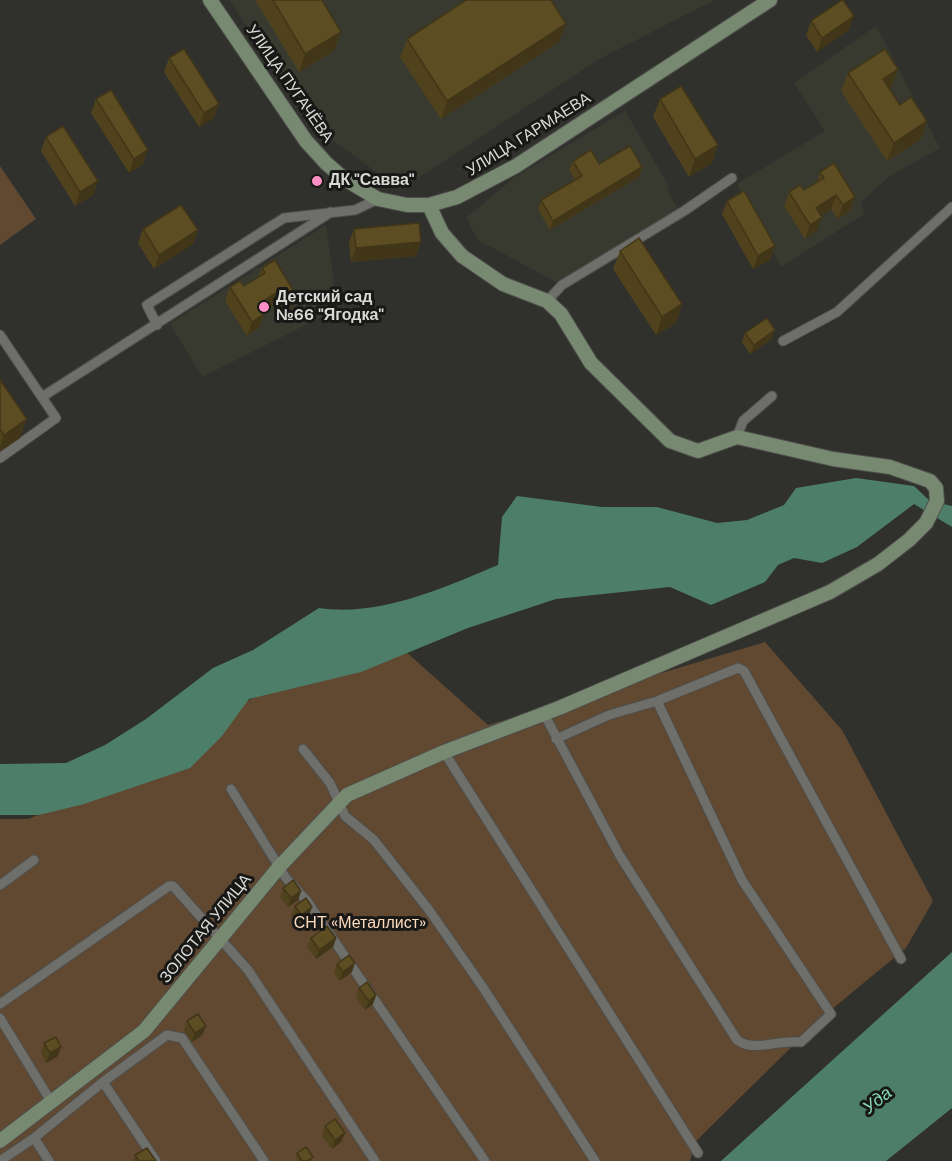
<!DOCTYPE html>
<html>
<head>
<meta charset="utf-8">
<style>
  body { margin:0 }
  canvas { display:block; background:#30302c }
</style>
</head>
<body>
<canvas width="952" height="1161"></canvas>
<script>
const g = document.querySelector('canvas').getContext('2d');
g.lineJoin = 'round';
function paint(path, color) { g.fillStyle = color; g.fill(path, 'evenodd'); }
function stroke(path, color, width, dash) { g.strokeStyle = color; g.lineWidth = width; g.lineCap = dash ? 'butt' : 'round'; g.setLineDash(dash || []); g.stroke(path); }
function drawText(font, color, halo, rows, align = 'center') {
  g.font = font + ' "DM Sans",sans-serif'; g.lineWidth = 6; g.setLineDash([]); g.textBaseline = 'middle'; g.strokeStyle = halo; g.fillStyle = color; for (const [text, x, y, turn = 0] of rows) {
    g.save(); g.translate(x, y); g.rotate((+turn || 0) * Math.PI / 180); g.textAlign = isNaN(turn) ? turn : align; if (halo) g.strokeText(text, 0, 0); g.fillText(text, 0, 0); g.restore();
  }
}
const built = new Path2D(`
  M229,0H715L601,58L412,182L386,179L315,127Z
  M876,26L940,148L890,176L861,202L864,214L781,267L737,184L825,131L794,83Z
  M625,111L670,188L667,190L678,209L556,282L478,240L466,218L515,177Z
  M326,225L336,298L324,316L202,377L170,324Z`);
const green = new Path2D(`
  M0,166L36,219L0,245Z
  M765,642L842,730L933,901L906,948L820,1019L696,1141L690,1161H0V819H28L192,756L233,708L284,683L404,650L488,725Z`);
const water = new Path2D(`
  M856,478L914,486L930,501L952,506V527L914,504L857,547L822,563L794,558L778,565L765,582L711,605L670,587L556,599L468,628L361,672L249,699L222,736L190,768L84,804L39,815H0V764L66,763L105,745L146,719L213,668L253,650L319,608C380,617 443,588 498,565L502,517L517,496L602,507H657L717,523L747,520L784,505L796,488Z
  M952,952V1108L886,1161H721Z`);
const street = new Path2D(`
  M547,301L562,285L684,211L732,178
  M157,325L147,305L284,218L355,210L378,199
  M0,335L56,418L0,458
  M783,341L837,312L952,207
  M42,397L331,212
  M737,437L743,421L772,396
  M544,714L620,856L737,1040C755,1053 778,1039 801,1042L831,1014L742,880L657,701
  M556,739L609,715L657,701L738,668L744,671L901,959
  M303,749L330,783L345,816L374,840L429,910L482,986L595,1161
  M444,752L698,1153
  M231,789L286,878L307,901L485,1161
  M0,885L34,860
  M0,1004L169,886H173L248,970L375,1161
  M0,1018L52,1103
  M0,1161L34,1138
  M49,1161L34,1138L103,1082
  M156,1161L103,1082L167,1035L182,1038L264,1161`);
const secondary = new Path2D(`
  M210,0L306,141L326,163L343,178L378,199L407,205H429L457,197L516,166L770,0
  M0,1141L144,1031L280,866L347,795L444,752L559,708L830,592L878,564L909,540L926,523L937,501L936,488L930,481L890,467L833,459L737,437L698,451L670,441L591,363L561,314L547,301L503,284L462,256L442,233L429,205`);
const wall = new Path2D(`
  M255,0H322L341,32L334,51L299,72Z
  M811,21L849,30L817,52L806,35Z
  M407,39L559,42L441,119L400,57Z
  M169,58L214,118L199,127L164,72Z
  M848,73L891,88L890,89L921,139L887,161L841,91Z
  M96,99L143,164L129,173L91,113Z
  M660,99L718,145L712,163L689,177L653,117Z
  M46,137L98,181L93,195L75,206L41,151Z
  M573,161L599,164L642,167L639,177L550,230L538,209L541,200L575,179L569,170Z
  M820,172L855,197L850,211L838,219L831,209L821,215L817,231L805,239L784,206L789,192L804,190L817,182Z
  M727,201L770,260L753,269L722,214Z
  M143,229L198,230L193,244L154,269L138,243Z
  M354,229L421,242L416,256L351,262L349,242Z
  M620,251L682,304L676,323L656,335L613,269Z
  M262,268L296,295L291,308L279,316L273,306L263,312L264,314L259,328L247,336L225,301L230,287L244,286L258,277Z
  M745,333L772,339L750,354L742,342Z
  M0,380L20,438L0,451Z
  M283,888L301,891L298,900L288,907L280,897Z
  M295,906L309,916L298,924L291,916Z
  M311,938H336L333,947L316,959L307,947Z
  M337,964L352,972L339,981L334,973Z
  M359,988L376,995L373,1004L365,1010L356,997Z
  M187,1021L202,1035L192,1042L184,1030Z
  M44,1043L58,1056L46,1063L41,1052Z
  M325,1126L345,1133L341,1142L332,1149L322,1136Z
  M297,1153L313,1157L311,1161H298L296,1158Z
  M135,1155L156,1161H133Z`);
const shadedWall = new Path2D(`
  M854,16L849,30L817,52L822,38Z
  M566,24L559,42L441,119L447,101Z
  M341,32L334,51L299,72L305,54Z
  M898,69L891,88L877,97L883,79Z
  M219,104L214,118L199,127L204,113Z
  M927,121L921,139L887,161L894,143Z
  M718,145L712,163L689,177L695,159Z
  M148,150L143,164L129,173L134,159Z
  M642,167L639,177L550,230L553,221Z
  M98,181L93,195L75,206L80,192Z
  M836,195L831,209L811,222L816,208Z
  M855,197L850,211L838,219L843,205Z
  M822,217L817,231L805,239L810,225Z
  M198,230L193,244L154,269L159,255Z
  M421,242L416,256L351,262L356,248Z
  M775,246L770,260L753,269L758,256Z
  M278,292L273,306L253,318L258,304Z
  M296,295L291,308L279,316L284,302Z
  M682,304L676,323L656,335L662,317Z
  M264,314L259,328L247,336L252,322Z
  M775,330L772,339L750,354L754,345Z
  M27,419L20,438L0,451V446L4,435Z
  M301,891L298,900L288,907L291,898Z
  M312,907L309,916L298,924L301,915Z
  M336,938L333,947L316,959L319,950Z
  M355,963L352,972L339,981L343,972Z
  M376,995L373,1004L365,1010L369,1001Z
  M206,1026L202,1035L192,1042L195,1033Z
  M61,1047L58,1056L46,1063L50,1053Z
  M345,1133L341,1142L332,1149L335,1140Z`);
const building = new Path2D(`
  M273,0H322L341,32L305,54Z
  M466,0H551L566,24L447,101L407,39Z
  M842,0H843L854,16L822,38L811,21Z
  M184,49L219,104L204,113L169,58Z
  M885,49L898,69L883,79L900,105L911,97L927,121L894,143L848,73Z
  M681,86L718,145L695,159L660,99Z
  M111,90L148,150L134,159L96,99Z
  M63,126L98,181L80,192L46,137Z
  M630,146L642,167L553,221L541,200L582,176L573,161L591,150L599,164Z
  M834,163L855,197L843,205L836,195L816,208L822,217L810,225L789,192L800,185L804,190L824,178L820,172Z
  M744,191L775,246L758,256L727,201Z
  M181,205L198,230L159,255L143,229Z
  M419,223L421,242L356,248L354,229Z
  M639,238L682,304L662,317L620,251Z
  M275,260L296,295L284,302L278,292L258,304L264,314L252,322L230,287L240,281L244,286L265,273L262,268Z
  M767,318L775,330L754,345L745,333Z
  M0,380L27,419L4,435L0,429Z
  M293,880L301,891L291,898L283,888Z
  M306,898L312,907L301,915L295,906Z
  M327,926L336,938L319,950L311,938Z
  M349,955L355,963L343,972L337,964Z
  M367,982L376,995L369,1001L359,988Z
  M198,1014L206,1026L195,1033L187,1021Z
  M56,1037L61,1047L50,1053L44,1043Z
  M335,1119L345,1133L335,1140L325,1126Z
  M306,1147L313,1157L307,1161H302L297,1153Z
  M147,1148L156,1161H139L135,1155Z`);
const markers = [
  [317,181,6,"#fb8fc5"],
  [264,307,6,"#fb8fc5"]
];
const streetNames = [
  ["УЛИЦА ПУГАЧЁВА",289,84,55],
  ["УЛИЦА ГАРМАЕВА",529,135,-32],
  ["ЗОЛОТАЯ УЛИЦА",206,929,-51]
];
const poiNames = [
  ["ДК \"Савва\"",329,181],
  ["Детский сад",276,298],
  ["№66 \"Ягодка\"",276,316]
];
const parkNames = [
  ["СНТ «Металлист»",360,924]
];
const waterNames = [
  ["Уда",878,1101,-39]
];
paint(built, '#383a30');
paint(green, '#614831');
paint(water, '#4c7e69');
stroke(street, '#4e4e4b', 11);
stroke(secondary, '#4e4e4b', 16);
stroke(street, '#6e6f6a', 9);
stroke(secondary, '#778971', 14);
paint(wall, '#50421d');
paint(shadedWall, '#413618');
paint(building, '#5d4d22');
stroke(building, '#413618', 1.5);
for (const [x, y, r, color] of markers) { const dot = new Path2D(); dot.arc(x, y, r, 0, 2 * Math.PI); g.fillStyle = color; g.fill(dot); stroke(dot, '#181816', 2); }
drawText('16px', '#d9d9d6', '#181816', streetNames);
drawText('bold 16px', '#d9d9d6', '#181816', poiNames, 'left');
drawText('16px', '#fedbbc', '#181816', parkNames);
drawText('italic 18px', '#87d9b6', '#181816', waterNames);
</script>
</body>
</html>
